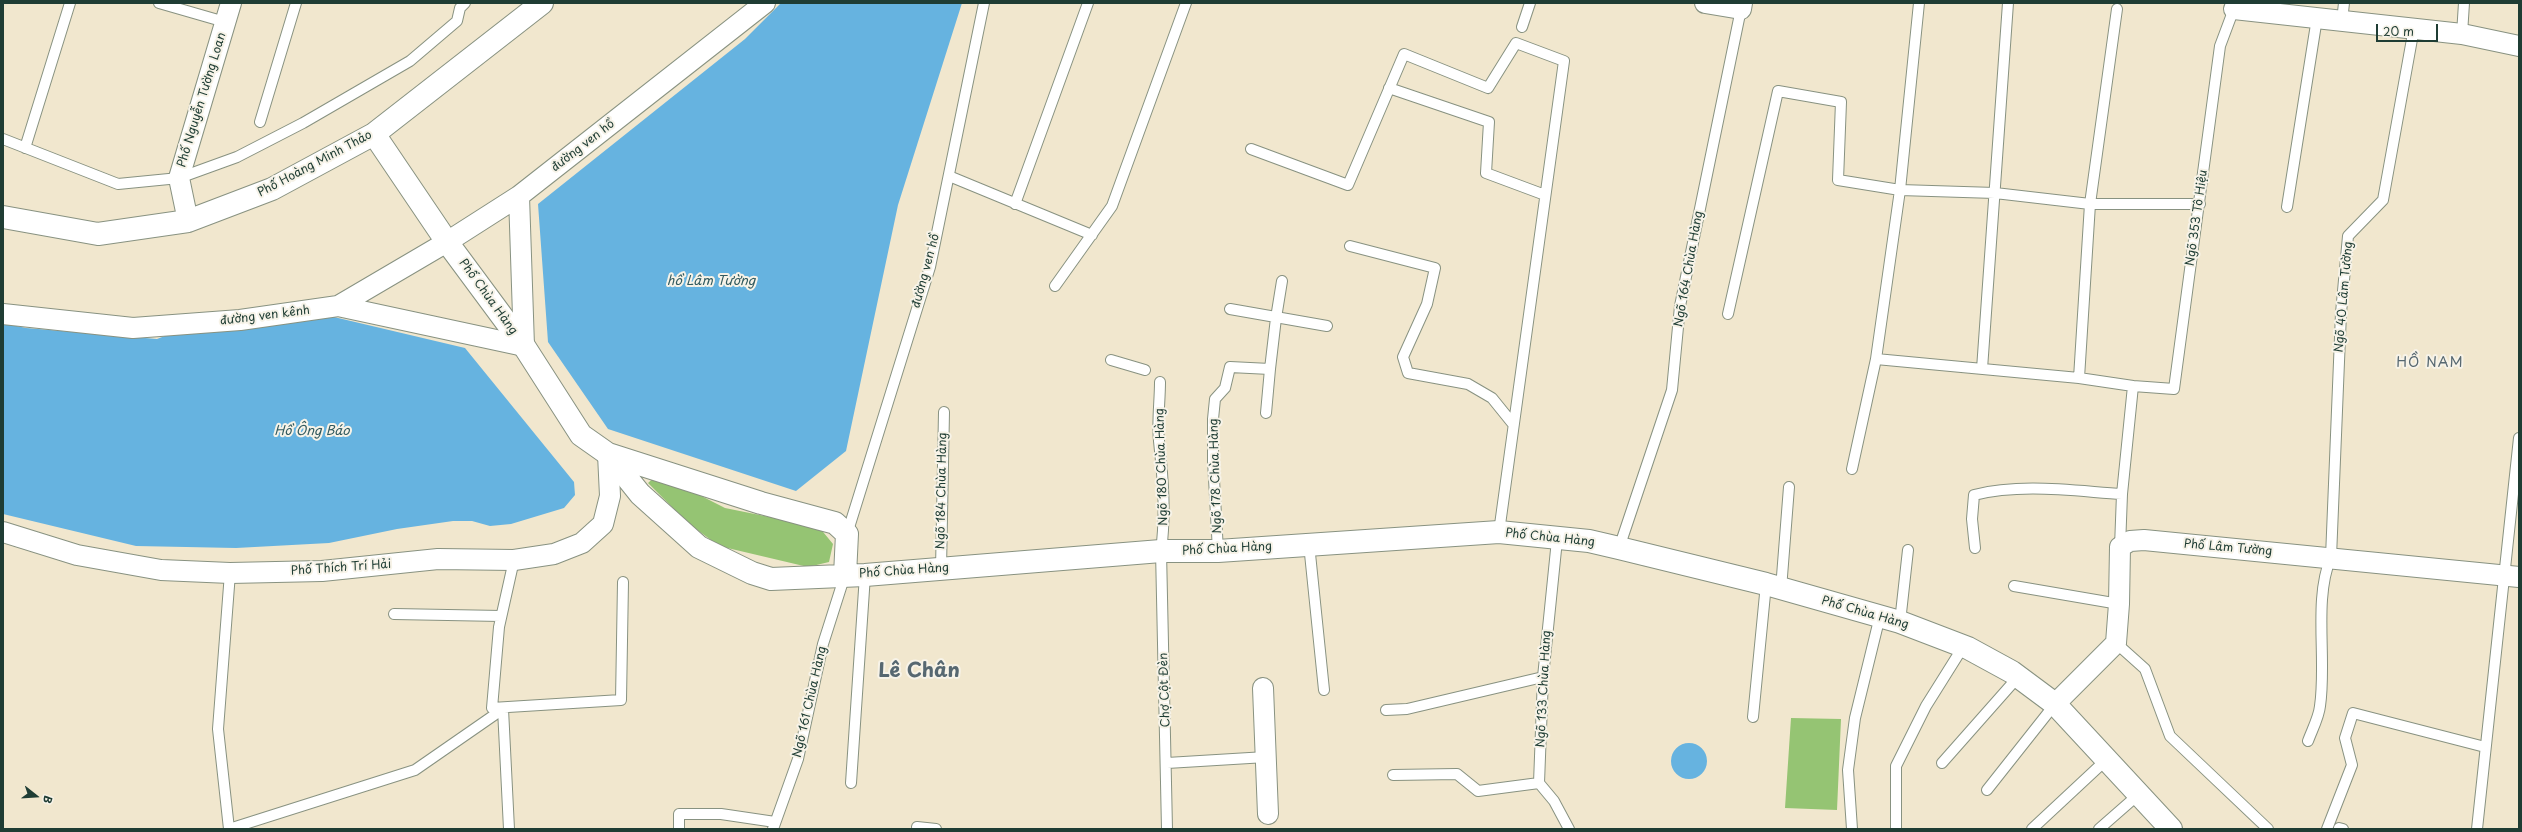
<!DOCTYPE html>
<html>
<head>
<meta charset="utf-8">
<style>
  body { margin:0 }
  #map { position:relative; width:2522px; height:832px; overflow:hidden; background:#f1e7ce; font-family:"Playpen Sans",sans-serif }
  canvas { display:block }
  .frame { position:absolute; inset:0; border:4px solid #1f3d34; pointer-events:none }
  .north { position:absolute; left:16px; top:776px; width:40px; height:40px; -webkit-text-stroke:3px #f7f3e8; paint-order:stroke; rotate:107deg; font-size:11px; font-weight:700; line-height:16px; text-align:center; color:#1f3d34 }
  .north::after { content:''; display:block; margin:auto; width:14px; height:18px; background:#1f3d34; clip-path:polygon(50% 0,100% 100%,50% 72%,0 100%) }
  .scale { position:absolute; left:2376px; top:24px; width:62px; height:18px; box-sizing:border-box; border:2px solid #1f3d34; border-top:0; padding-left:5px; font-size:12px; line-height:14px; white-space:nowrap; color:#1f3d34; -webkit-text-stroke:3px #f7f3e8; paint-order:stroke }
</style>
</head>
<body>
<div id="map">
<canvas width="2522" height="832"></canvas>
<div class="frame"></div>
<div class="north">B</div>
<div class="scale">20 m</div>
</div>
<script>
const g = document.querySelector('canvas').getContext('2d');
g.lineJoin = 'round';
function paint(path, color) { g.fillStyle = color; g.fill(path, 'evenodd'); }
function stroke(path, color, width, dash) { g.strokeStyle = color; g.lineWidth = width; g.lineCap = dash ? 'butt' : 'round'; g.setLineDash(dash || []); g.stroke(path); }
function drawText(font, color, halo, rows, align = 'center') {
  g.font = font + ' "Playpen Sans",sans-serif'; g.lineWidth = 4; g.setLineDash([]); g.textBaseline = 'middle'; g.strokeStyle = halo; g.fillStyle = color; for (const [text, x, y, turn = 0] of rows) {
    g.save(); g.translate(x, y); g.rotate((+turn || 0) * Math.PI / 180); g.textAlign = isNaN(turn) ? turn : align; if (halo) g.strokeText(text, 0, 0); g.fillText(text, 0, 0); g.restore();
  }
}
const green = new Path2D(`
  M658,474L725,508L819,527L833,544L829,562L808,567L719,546L688,523L648,483Z
  M1791,718L1841,719L1837,810L1785,808Z`);
const water = new Path2D(`
  M781,3H962L898,205L846,451L796,491L608,429L548,342L538,204L745,39Z
  M334,317L465,348L574,482L575,495L564,508L511,524L490,526L472,521H453L397,529L329,543L236,548L136,546L3,514V323L26,328L157,339L175,332Z
  M1671 761a18 18 0 1 1 36 0a18 18 0 1 1-36 0Z`);
const service = new Path2D(`
  M159,3L225,22
  M1919,3L1900,190L1995,193L2090,204H2200
  M2342,21L2344,3
  M1522,27L1530,3
  M2462,34L2464,3
  M1389,88L1489,122L1486,173L1545,195
  M260,122L296,3
  M3,139L118,184L179,178L237,157L303,123L410,61L457,21L460,8L465,3
  M25,148L70,3
  M1251,149L1348,185L1404,54L1488,88L1516,43L1564,61L1499,532
  M949,176L1092,235
  M1015,204L1088,3
  M2287,207L2317,18
  M1350,246L1435,268L1427,304L1403,357L1408,373L1468,384L1492,398L1513,424
  M1055,286L1112,206L1186,3
  M1230,309L1327,326
  M1728,314L1778,91L1841,102L1838,180L1900,190L1876,359L2079,378L2090,204L2117,9
  M1111,360L1145,370
  M1982,369L2008,3
  M2079,378L2133,386L2122,494L2120,547
  M1160,382C1160,401 1157,422 1159,441C1163,478 1166,514 1161,551L1167,829
  M2133,386L2174,389L2220,46L2235,6
  M1266,413L1270,369
  M1852,469L1876,359
  M847,534L930,267L984,3
  M1557,540L1543,677L1539,783L1554,801L1569,829
  M1309,544L1324,690
  M1619,548L1672,390L1680,306L1741,9
  M1975,548L1972,519L1974,495C2021,483 2074,491 2122,494
  M1218,551L1213,461V419L1215,399L1225,388L1230,367L1270,369L1276,318L1282,281
  M514,560L499,627L492,708L621,700L623,582
  M941,569L944,412
  M2014,586L2119,604
  M1781,589L1789,487
  M394,614L501,616
  M1900,622L1908,550
  M2116,643L2145,669L2170,736L2268,829
  M503,709L509,829
  M1386,710L1407,709L1543,677
  M1753,717L1766,584
  M2308,741C2312,730 2319,717 2320,706C2327,659 2313,600 2331,557L2341,313L2348,236L2383,200L2414,28
  M1167,763L1266,757
  M1942,763L2018,677
  M1393,775L1457,774L1478,791L1539,783
  M851,783L865,575
  M1987,790L2055,704
  M917,827L936,829
  M2339,828L2343,829
  M229,829L415,770L503,709
  M229,829L218,729L230,573
  M679,829V814H721L775,822
  M773,829L798,759L823,644L845,575
  M1852,829L1848,770L1855,718L1880,616
  M1896,829V766L1926,706L1963,647
  M2032,829L2106,760
  M2099,829L2139,794
  M2327,829L2352,765L2345,738L2353,713L2485,747
  M2477,829L2519,438`);
const minor = new Path2D(`
  M1705,3L1741,9L1742,3
  M2234,9L2462,34L2519,46
  M188,221L179,178L231,3
  M338,306L447,242L519,196
  M3,314L133,328L240,320L338,306L524,346L519,196L765,3
  M3,532L77,555L161,570L230,573L322,571L438,559L514,560L554,554L582,543L603,524L610,496L608,454
  M1263,688L1268,814
  M2055,704L2116,643L2119,604L2120,547L2130,541L2144,540L2519,577`);
const tertiary = new Path2D(`
  M374,134L447,242L524,346L581,435L608,454L761,503L835,523L847,534L845,575
  M3,217L98,234L188,221L272,189L374,134L542,3
  M608,454L640,494L699,547L752,573L771,579L865,575L1161,551H1218L1499,532L1589,541L1619,548L1766,584L1900,622L1968,648L2012,672L2055,704L2171,829`);
const streetNames = [
  ["Phố Nguyễn Tường Loan",202,100,-73],
  ["đường ven hồ",583,146,-38],
  ["Phố Hoàng Minh Thảo",315,164,-28],
  ["Ngõ 353 Tô Hiệu",2197,218,-82],
  ["Ngõ 164 Chùa Hàng",1689,269,-80],
  ["đường ven hồ",926,271,-75],
  ["Phố Chùa Hàng",488,297,54],
  ["Ngõ 40 Lâm Tường",2344,297,-85],
  ["đường ven kênh",265,316,-7],
  ["Ngõ 180 Chùa Hàng",1162,467,-92],
  ["Ngõ 178 Chùa Hàng",1216,476,-92],
  ["Ngõ 184 Chùa Hàng",942,491,-89],
  ["Phố Chùa Hàng",1550,538,6],
  ["Phố Lâm Tường",2228,548,5],
  ["Phố Chùa Hàng",1227,549,-3],
  ["Phố Thích Trí Hải",341,568,-4],
  ["Phố Chùa Hàng",904,571,-4],
  ["Phố Chùa Hàng",1865,613,16],
  ["Ngõ 133 Chùa Hàng",1544,689,-87],
  ["Chợ Cột Đèn",1165,690,-92],
  ["Ngõ 161 Chùa Hàng",810,702,-77]
];
const waterNames = [
  ["hồ Lâm Tường",711,281],
  ["Hồ Ông Báo",312,431]
];
const quarterNames = [
  ["HỒ NAM",2430,363]
];
const townNames = [
  ["Lê Chân",919,671]
];
paint(green, '#95c473');
paint(water, '#66b3e0');
stroke(service, '#889281', 12);
stroke(minor, '#889281', 22);
stroke(tertiary, '#889281', 24);
stroke(service, '#fff', 10);
stroke(minor, '#fff', 20);
stroke(tertiary, '#fff', 22);
drawText('12px', '#1f3d34', '#f7f3e8', streetNames);
drawText('italic 13px', '#315a5f', '#f7f3e8', waterNames);
g.letterSpacing = '1px';
drawText('14px', '#576871', '#f7f3e8', quarterNames);
g.letterSpacing = '0px';
drawText('bold 20px', '#576871', '#f7f3e8', townNames);
</script>
</body>
</html>
